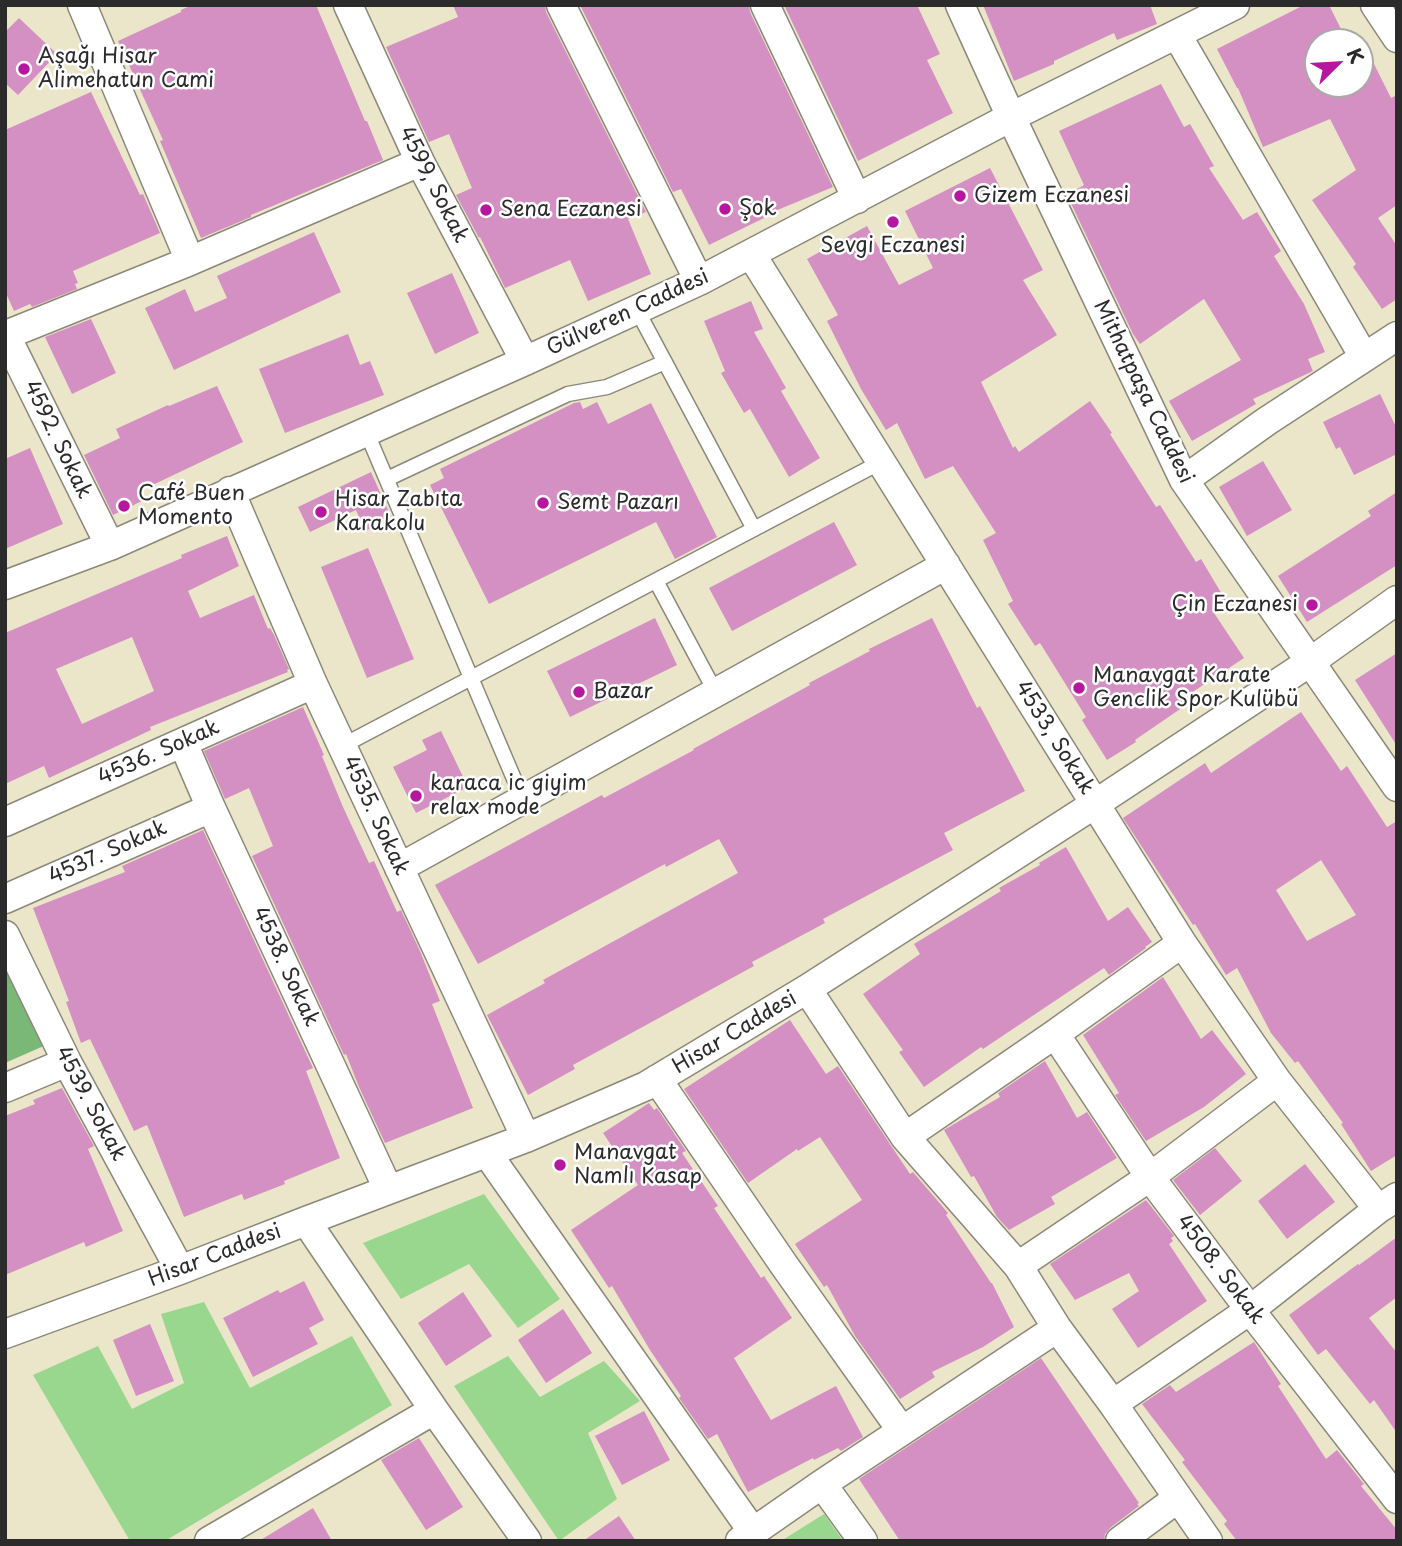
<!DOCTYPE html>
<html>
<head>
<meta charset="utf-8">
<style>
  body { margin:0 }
  #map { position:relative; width:1402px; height:1546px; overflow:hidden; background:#ebe6c9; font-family:"Playpen Sans",sans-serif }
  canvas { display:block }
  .frame { position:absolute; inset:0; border:7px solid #2b2b2b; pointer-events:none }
  .north { position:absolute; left:1304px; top:28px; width:70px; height:70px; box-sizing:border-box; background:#fff; border:2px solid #aaa; border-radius:50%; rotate:66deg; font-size:19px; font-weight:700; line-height:28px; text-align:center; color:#2b2b2b }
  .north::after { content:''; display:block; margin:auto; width:24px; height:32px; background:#b5179e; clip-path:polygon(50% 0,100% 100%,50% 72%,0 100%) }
</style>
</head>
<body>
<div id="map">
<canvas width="1402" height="1546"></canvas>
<div class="frame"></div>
<div class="north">K</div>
</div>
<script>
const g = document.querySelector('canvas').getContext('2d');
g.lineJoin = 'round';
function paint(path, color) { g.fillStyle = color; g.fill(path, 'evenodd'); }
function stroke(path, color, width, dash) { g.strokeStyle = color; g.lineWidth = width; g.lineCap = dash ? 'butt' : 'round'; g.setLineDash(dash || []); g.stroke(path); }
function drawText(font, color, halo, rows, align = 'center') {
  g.font = font + ' "Playpen Sans",sans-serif'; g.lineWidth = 5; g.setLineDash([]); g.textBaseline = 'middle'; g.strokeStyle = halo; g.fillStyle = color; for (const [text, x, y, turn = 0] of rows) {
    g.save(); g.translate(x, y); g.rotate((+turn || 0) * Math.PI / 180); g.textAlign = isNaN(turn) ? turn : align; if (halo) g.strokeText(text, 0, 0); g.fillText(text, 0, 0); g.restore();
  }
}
const green = new Path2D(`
  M484,1194L560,1299L518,1328L469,1264L401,1299L363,1243Z
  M204,1302L250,1388L352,1336L392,1405L165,1541H130L33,1375L98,1346L132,1409L184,1383L161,1314Z
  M508,1356L540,1397L604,1361L640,1401L588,1433L617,1499L559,1541L454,1386Z
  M824,1514L843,1541H781Z`);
const forest = new Path2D(`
  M5,952L46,1045L5,1063Z`);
const building = new Path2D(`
  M192,5H316L365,121H367L383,160L251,215V217L201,238L160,141L163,140L118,41L181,12V10Z
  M453,5H545L546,12L646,212L628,219L651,274L588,301L570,260L505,288L480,237L479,238L456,195L472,188L449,134L429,142L386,47L458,17Z
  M580,5H749L750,12L833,187L763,216L764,218L709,245L681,189L673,192Z
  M784,5H917L940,54L927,60L953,113L858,161Z
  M983,5H1150L1157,24L1117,40L1114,33L1054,61V64L1014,81Z
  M1304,5H1329L1344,35L1329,42H1318V84H1360V36L1391,98L1397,95V205L1378,218L1397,246V299L1382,309L1353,267L1356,264L1312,200L1356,170L1330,119L1263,147L1238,88H1237L1217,49Z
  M19,18L57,54L18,95L5,83V32Z
  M1161,84L1184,127L1190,124L1214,166L1209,168L1243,220L1257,212L1281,251L1274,256L1304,304L1325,352L1308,359L1313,371L1253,399L1256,404L1192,441L1169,401L1241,360L1204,299L1140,344L1133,334L1067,195L1084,185L1059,131Z
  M91,92L140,195L143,194L160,233L73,271L78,283L75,284L77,289L32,307L30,304L14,311L5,291V130Z
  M990,168L1043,270L1023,280L1057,335L981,382L1013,448L1015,446L1019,452L1090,401L1112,433L1110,434L1156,507L1160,505L1196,562L1201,559L1226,601L1212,610L1244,658L1182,699L1186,705L1135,740L1136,742L1107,760L1082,720L1086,717L1040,643L1035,646L1008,604L1013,601L983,540L996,533L953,466L925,479L897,423L886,430L861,389L827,321L838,315L807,259L867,226L899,285L933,268L905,211Z
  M314,232L341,292L174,370L145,308L185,289L195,312L227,298L217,276Z
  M452,273L479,333L435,354L407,293Z
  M751,301L763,329L754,332L786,388L781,391L820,458L789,477L750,409L744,413L721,373L725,371L704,321Z
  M91,319L116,373L72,394L45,337Z
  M348,334L360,365L370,361L384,395L285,433L259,369Z
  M217,386L243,442L142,490L146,499L113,515L84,455L120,438L116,429L168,405L169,406Z
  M1380,394L1397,429V454L1354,475L1340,447L1336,449L1323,422Z
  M580,402L583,409L597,402L608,424L651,403L717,537L675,559L656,522L489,604L430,485L444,478L440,469L574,403Z
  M30,448L63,524L5,549V459Z
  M1263,461L1292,510L1247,536L1219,487Z
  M371,472L392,519L365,531L356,510L310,532L298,507Z
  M1397,492V565L1307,622L1278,576L1371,516L1368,511Z
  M834,522L857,565L732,631L709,588Z
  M227,536L239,566L188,591L200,618L254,595L268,629L270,628L274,635L289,669L287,670L288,672L150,727L151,730L49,778L44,766L5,784V633L182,558L181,555ZM132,637L154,691L82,724L56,669Z
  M368,548L414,659L367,678L321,567Z
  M655,618L677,665L570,717L547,671Z
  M932,618L977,708L980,706L1025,791L944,833L953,850L823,919L825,923L752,962L754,966L573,1065L575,1069L528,1095L487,1015L545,983L543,980L738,873L719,839L666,867L665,864L478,964L435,885L602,795L604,798L694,750L693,749L810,685L809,683L870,651L869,649Z
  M1397,653V746L1355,680Z
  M303,707L324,755L322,756L343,807L369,863L374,861L397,912L401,910L420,951L440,1001L432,1004L473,1108L385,1143L359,1087L346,1054L344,1055L252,856L273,846L249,788L225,799L204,751Z
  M1301,712L1341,771L1347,766L1387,827L1397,821V1155L1371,1171L1341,1124L1343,1123L1298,1061L1295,1063L1271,1033L1237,968L1226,975L1195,924L1193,925L1123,818L1205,763L1211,773ZM1321,860L1356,915L1307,941L1276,890Z
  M441,731L468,787L416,813L393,767L427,750L422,740Z
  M203,830L313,1068L306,1071L340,1158L284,1181L285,1184L244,1200L242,1194L184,1217L147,1125L134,1131L90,1039L81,1043L66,1002L69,1001L33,908L125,872L122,866Z
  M1066,847L1108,921L1128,907L1152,942L1145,947L1146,948L1109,975L1104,968L983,1049L981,1047L924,1087L899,1052L903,1050L863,994L920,954L914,944L1001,891L999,888L1040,865L1039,863Z
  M1163,977L1201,1039L1212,1030L1246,1074L1204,1107L1146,1141L1115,1095L1119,1093L1083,1035Z
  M790,1020L826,1074L838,1066L910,1174L913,1172L948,1213L946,1215L991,1283H992L1014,1327L983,1347L932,1372L935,1377L900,1399L855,1336L827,1285L824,1287L795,1244L862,1200L820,1137L798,1151L797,1149L748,1183L684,1089Z
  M1045,1061L1077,1118L1087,1112L1117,1158L1051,1197L1055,1204L1009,1230L997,1217L974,1176L971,1177L944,1130L1000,1097L998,1093Z
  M62,1088L94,1146L88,1149L123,1231L86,1247L84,1242L5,1275V1116L35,1104L33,1100Z
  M649,1103L654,1110L657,1108L686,1151L682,1153L718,1206L714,1208L761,1278L764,1276L792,1318L734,1358L771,1420L836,1386L863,1437L841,1451L838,1448L814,1460L813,1458L748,1492L717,1434L708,1439L679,1398L681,1396L650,1350L612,1286L609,1288L571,1230L638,1185L603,1133Z
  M1215,1148L1242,1181L1200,1215L1173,1180Z
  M1305,1164L1335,1202L1287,1239L1258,1201Z
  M1146,1200L1174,1236L1171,1238L1173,1241L1169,1244L1207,1301L1138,1348L1112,1309L1139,1291L1129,1273L1075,1300L1050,1264Z
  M1397,1237V1297L1369,1318L1397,1353V1433L1374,1400L1370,1404L1326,1349L1318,1355L1289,1315L1358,1264L1359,1265Z
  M304,1281L324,1320L309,1328L318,1344L253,1377L223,1318L278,1290L280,1293Z
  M463,1292L492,1336L446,1366L418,1323Z
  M563,1309L592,1353L546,1383L518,1340Z
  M150,1324L174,1381L136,1396L113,1340Z
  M1254,1342L1281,1384L1278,1386L1326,1459L1337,1450L1364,1484L1361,1486L1397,1530V1541H1237L1224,1524L1227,1521L1182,1462L1185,1460L1142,1404L1170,1385L1176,1392Z
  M1041,1358L1139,1503L1137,1504L1139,1506L1110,1528L1105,1534L1104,1541H900L859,1479Z
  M644,1411L670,1460L622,1485L595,1436Z
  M419,1438L463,1507L426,1530L381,1460Z
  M313,1508L332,1541H259Z
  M619,1516L636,1541H583Z`);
const lane = new Path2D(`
  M637,310L754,529
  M366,431L523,800
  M387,479L568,394L607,387L665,362
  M656,581L716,693
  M342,746L881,462`);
const street = new Path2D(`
  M82,5L190,261
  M348,5L420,162L525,361
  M561,5L699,281
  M765,5L857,199
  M960,5L1011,117L1184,480L1397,787
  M1375,5L1397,38
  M1177,35L1364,357
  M751,254L1182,943L1277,1081L1378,1209
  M5,334L110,546
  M6,335L190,261L420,162
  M1184,480L1267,421L1397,336
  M230,491L313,684L526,1138
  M5,585L110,546L525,361L699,281L1011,117L1235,5
  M183,743L211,808L388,1189
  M5,822L313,684
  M399,868L946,565
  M5,899L211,808
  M5,935L67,1062L180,1270
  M807,989L905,1137L1018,1266L1057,1328L1113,1404L1208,1541
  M1055,1034L1150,1177L1250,1310L1397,1499
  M657,1079L784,1265L902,1431
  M5,1088L67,1062
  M905,1137L1055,1034L1182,943
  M487,1153L753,1532
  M306,1221L434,1410L527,1541
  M1018,1266L1150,1177L1277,1081
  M5,1334L180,1270L306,1221L526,1138L646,1086L807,989L1095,804L1310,662L1397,600
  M1113,1404L1250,1310L1378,1209L1397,1197
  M822,1484L863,1541
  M209,1541L434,1410
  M740,1541L822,1484L1057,1328
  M1120,1541L1178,1498`);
const markers = [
  [24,69,7,"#b5179e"],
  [960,196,7,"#b5179e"],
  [725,209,7,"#b5179e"],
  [486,210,7,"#b5179e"],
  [893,222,7,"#b5179e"],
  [543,503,7,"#b5179e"],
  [124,506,7,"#b5179e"],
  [321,512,7,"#b5179e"],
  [1312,605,7,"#b5179e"],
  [1079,688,7,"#b5179e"],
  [579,692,7,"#b5179e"],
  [416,796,7,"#b5179e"],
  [560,1165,7,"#b5179e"]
];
const poiNames = [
  ["Aşağı Hisar",38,57],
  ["Alimehatun Cami",38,81],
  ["Gizem Eczanesi",974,196],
  ["Şok",739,209],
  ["Sena Eczanesi",500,210],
  ["Sevgi Eczanesi",893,246,"center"],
  ["Café Buen",138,494],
  ["Momento",138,518],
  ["Hisar Zabıta",335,500],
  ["Karakolu",335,524],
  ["Semt Pazarı",557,503],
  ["Çin Eczanesi",1298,605,"right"],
  ["Manavgat Karate",1093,676],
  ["Genclik Spor Kulübü",1093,700],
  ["Bazar",593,692],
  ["karaca ic giyim",430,784],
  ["relax mode",430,808],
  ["Manavgat",574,1153],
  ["Namlı Kasap",574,1177]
];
const streetNames = [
  ["4599, Sokak",433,185,63],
  ["Gülveren Caddesi",628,313,-25],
  ["Mithatpaşa Caddesi",1143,392,64],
  ["4592. Sokak",57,440,64],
  ["4533, Sokak",1054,738,58],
  ["4536. Sokak",159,753,-24],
  ["4535. Sokak",375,816,65],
  ["4537. Sokak",108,853,-24],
  ["4538. Sokak",285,967,65],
  ["Hisar Caddesi",735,1033,-31],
  ["4539. Sokak",90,1104,62],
  ["Hisar Caddesi",215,1256,-21],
  ["4508. Sokak",1220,1270,53]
];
paint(green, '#98d78d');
paint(forest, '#7ab878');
paint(building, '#d48fc3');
stroke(lane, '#8b887a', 17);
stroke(street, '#8b887a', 31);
stroke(lane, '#fff', 14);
stroke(street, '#fff', 28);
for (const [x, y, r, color] of markers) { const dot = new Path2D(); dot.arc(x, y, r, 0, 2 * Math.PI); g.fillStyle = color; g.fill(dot); stroke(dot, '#fff', 2.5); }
drawText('21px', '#2b2b2b', '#fff', poiNames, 'left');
drawText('21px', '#2b2b2b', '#fff', streetNames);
</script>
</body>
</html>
